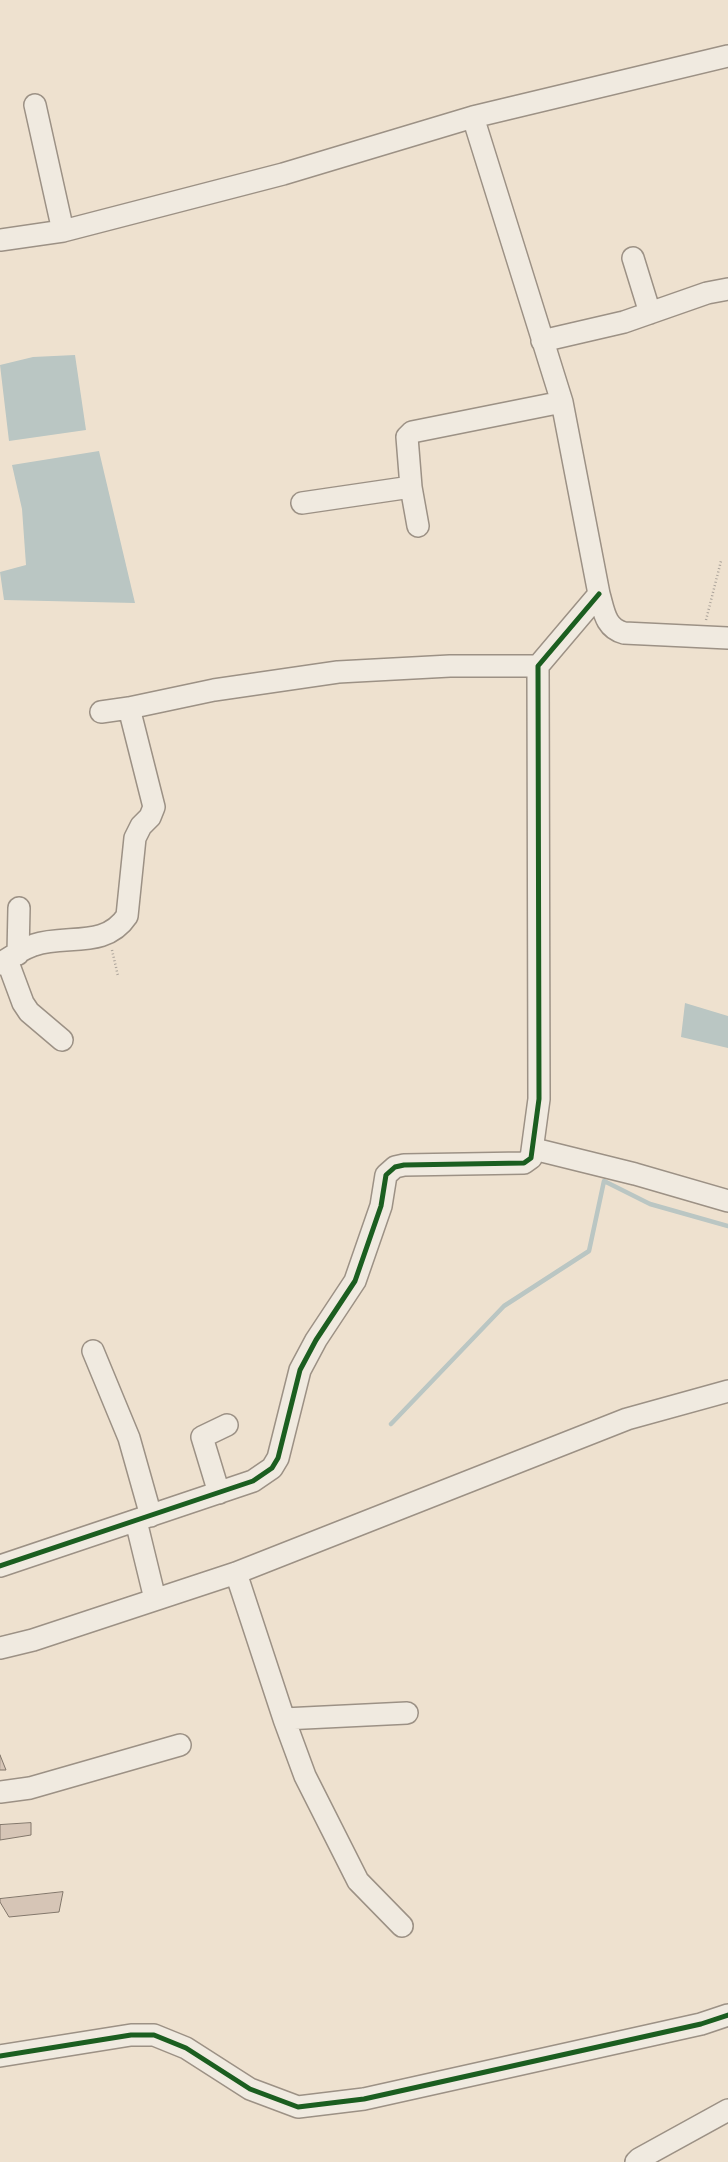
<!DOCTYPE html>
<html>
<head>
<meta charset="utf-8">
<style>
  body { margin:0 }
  canvas { display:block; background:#eee1cf }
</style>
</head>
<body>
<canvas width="728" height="2162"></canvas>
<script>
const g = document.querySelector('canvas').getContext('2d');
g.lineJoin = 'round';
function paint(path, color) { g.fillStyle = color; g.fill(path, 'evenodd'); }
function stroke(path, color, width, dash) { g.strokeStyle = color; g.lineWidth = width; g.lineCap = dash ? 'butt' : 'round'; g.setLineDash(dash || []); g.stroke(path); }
const water = new Path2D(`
  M75,355L86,430L9,441L0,365L33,357Z
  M99,451L135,603L4,600L0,572L26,565L22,509L12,465Z
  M685,1003L728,1016V1048L681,1037Z`);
const stream = new Path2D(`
  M391,1424L504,1306L589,1251L604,1181L650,1204L728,1226`);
const building = new Path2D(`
  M0,1755L6,1770H0Z
  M31,1823V1835L0,1840V1825Z
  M63,1892L59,1912L9,1917L0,1902V1899Z`);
const path = new Path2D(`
  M706,620L721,561
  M112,950L118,976`);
const minor = new Path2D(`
  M35,105L63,231
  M473,117L562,402L599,594C604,611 605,628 624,633L728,638
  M0,240L63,231L283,174L473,117L728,56
  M633,258L650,313
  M542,341L624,322L707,293L728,289
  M411,487L418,526
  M302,503L411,487L407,437L412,432L562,402
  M101,712L129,708L214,690L338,672L450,666H538
  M18,954L19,908
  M7,960L23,1003L29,1012L62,1040
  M0,964C10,957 23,949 34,945C67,934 105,949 127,916L135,838L141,826L150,817L154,807L129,708
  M534,1149L635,1174L728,1201
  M93,1351L129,1438L151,1516
  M219,1493L202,1437L227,1425
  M136,1521L155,1599
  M0,1566L253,1481L272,1468L278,1458L300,1370L316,1340L355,1281L381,1206L386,1175L395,1167L404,1165L524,1163L531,1158L539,1099L538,666L599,594
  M236,1573L284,1719L407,1713
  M0,1648L33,1640L236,1573L627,1419L728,1391
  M284,1719L305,1776L358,1881L402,1926
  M0,1792L30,1788L180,1745
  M0,2056L131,2035H154L186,2048L250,2089L298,2107L364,2099L701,2024L728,2015
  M636,2162L639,2159L728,2110`);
const cycleway = new Path2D(`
  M0,1566L253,1481L272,1468L278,1458L300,1370L316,1340L355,1281L381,1206L386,1175L395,1167L404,1165L524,1163L531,1158L539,1099L538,666L599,594
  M0,2056L131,2035H154L186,2048L250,2089L298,2107L364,2099L701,2024L728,2015`);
paint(water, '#bac6c3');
stroke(stream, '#bac6c3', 4.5);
paint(building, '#d6c5b6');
stroke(building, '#82776b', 1);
stroke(minor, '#9c9185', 24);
stroke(path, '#aca49b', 2.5, [1, 2.5]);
stroke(minor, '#f0eae0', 21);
stroke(cycleway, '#1b5e20', 5);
</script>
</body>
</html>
